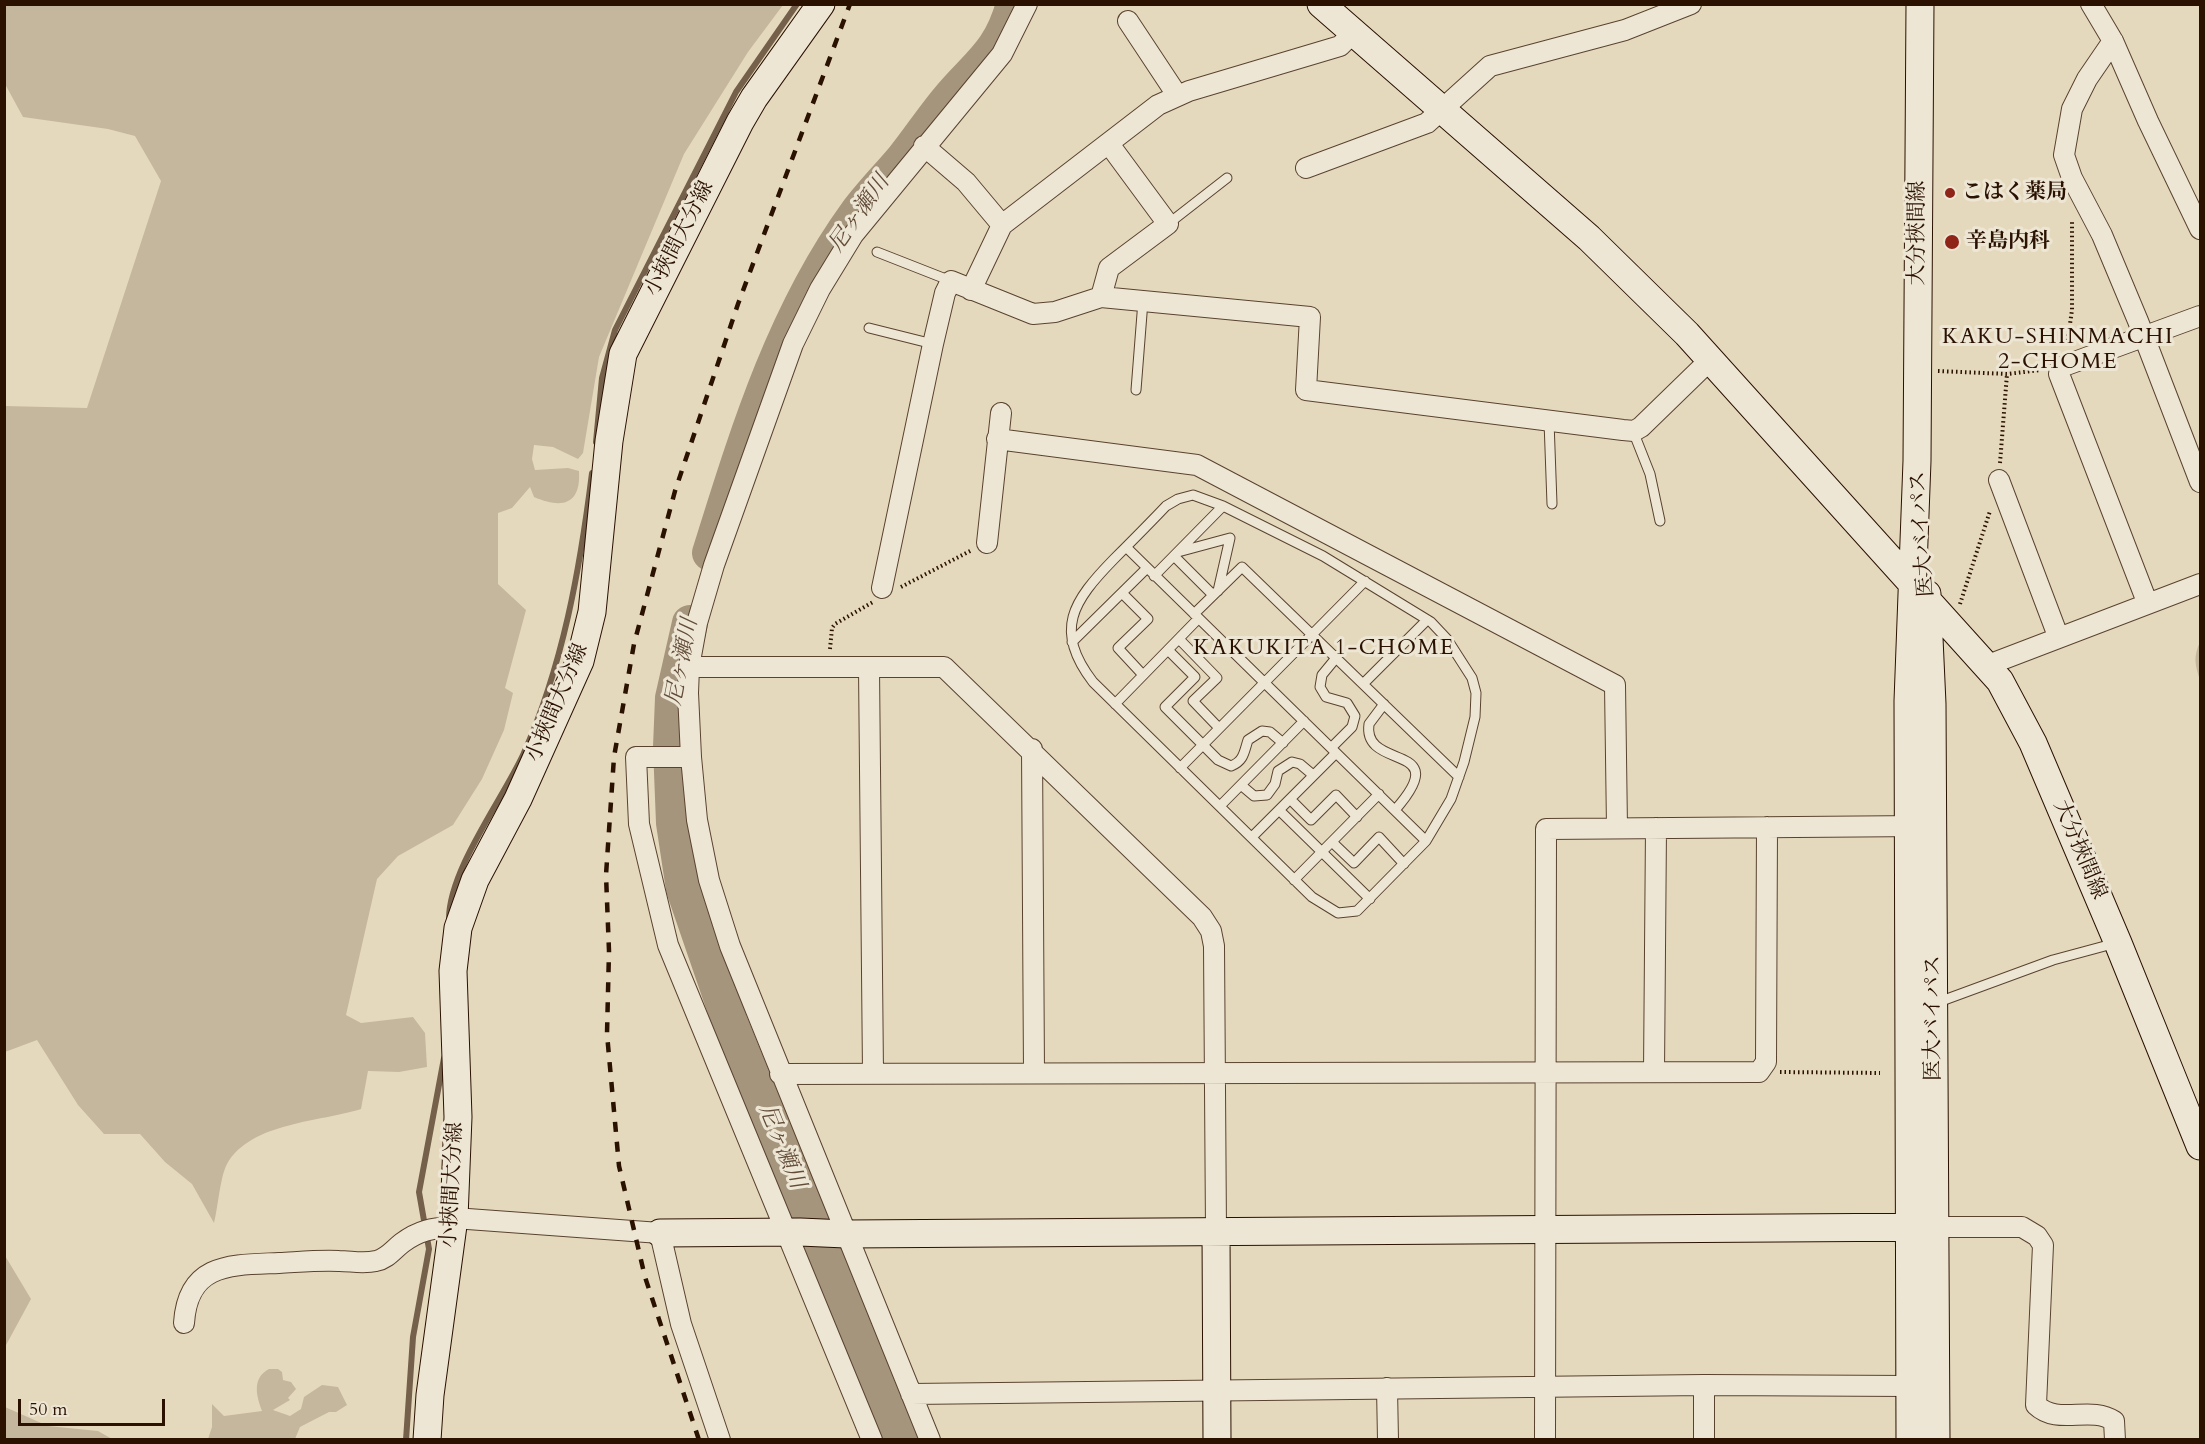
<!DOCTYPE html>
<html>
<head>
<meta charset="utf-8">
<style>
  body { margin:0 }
  #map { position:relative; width:2205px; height:1444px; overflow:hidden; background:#e5d9bd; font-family:Cardo,serif }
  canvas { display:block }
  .frame { position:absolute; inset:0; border:6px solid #2a1100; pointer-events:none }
  .scale { position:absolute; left:18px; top:1399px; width:147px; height:27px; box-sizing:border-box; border:3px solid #2a1100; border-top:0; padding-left:8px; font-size:18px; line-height:21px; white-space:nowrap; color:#2a1100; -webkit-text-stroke:4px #eee6d4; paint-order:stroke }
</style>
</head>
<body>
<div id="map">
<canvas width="2205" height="1444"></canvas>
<div class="frame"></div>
<div class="scale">50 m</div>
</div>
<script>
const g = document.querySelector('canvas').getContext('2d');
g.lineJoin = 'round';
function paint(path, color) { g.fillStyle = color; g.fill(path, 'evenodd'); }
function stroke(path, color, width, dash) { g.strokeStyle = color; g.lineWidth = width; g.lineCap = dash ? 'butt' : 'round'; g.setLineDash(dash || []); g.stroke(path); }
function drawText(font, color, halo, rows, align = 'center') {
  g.font = font + ' Cardo,"Noto Serif JP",serif'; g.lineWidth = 6; g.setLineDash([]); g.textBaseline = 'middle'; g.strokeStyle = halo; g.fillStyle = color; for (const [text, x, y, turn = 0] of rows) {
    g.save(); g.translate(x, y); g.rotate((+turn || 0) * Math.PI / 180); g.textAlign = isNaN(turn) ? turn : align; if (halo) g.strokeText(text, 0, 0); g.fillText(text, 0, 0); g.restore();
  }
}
const green = new Path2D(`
  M5,4L783,5L748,52L684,154L599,357L583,453L578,459L553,447L534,445L532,459L535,470L568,468L579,471C581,505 562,509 534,497L530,487L512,508L498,513V584L526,610L505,688L513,693L504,730L482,779L453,825L398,856L377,879L346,1015L361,1023L413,1017L425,1033L427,1067L399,1072L368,1071L361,1109C321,1122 251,1122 227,1164C220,1177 218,1208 214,1223L192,1184L165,1162L140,1134H104L78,1105L37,1040L5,1052V406L87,408L161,181L135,136L108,129L23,117L5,84Z
  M2200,642V680C2195,665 2193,657 2200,642Z
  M4,1254L31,1299L5,1347H4Z
  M269,1369H278L282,1372L283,1380L291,1382L296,1389L288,1398L290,1400L273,1410L290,1416L301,1409L304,1397L322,1385L338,1387L347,1405L336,1412H329L300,1427L295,1439H208L212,1427V1404L224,1416L262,1411C256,1395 252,1378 269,1369Z
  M5,1407L48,1426L98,1431L112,1439H5Z`);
const stream = new Path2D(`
  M596,442L602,378L615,330L736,92L797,4
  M449,919C449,870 502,800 523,755C563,666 580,569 592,473
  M406,1440L413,1337L429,1249L419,1192L444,1058`);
const river = new Path2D(`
  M710,553C747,435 783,315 857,213C871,194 889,176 904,158C919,139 933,118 948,100C979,63 1000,54 1014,4
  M690,623L673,698L671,747L674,823L684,889L730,1023L901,1440`);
const path = new Path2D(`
  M2067,345L2072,310V221
  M1938,371L2007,374L2041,370
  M2000,463L2007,374
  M901,587L972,550
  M1960,604L1990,511
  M830,649L832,628L835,624L873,602
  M1780,1072L1880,1073`);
const lane = new Path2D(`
  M1168,224L1227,178
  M877,252L951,281
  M869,328L933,344
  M1136,390L1143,301
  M1549,421L1552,504
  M1633,431L1650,474L1660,521
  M1193,495L1223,506L1323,556L1431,622L1447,639L1472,678L1476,693L1475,717L1464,762L1451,799L1426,841L1357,911L1338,913L1312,897L1093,682C1053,630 1073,601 1114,559C1131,542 1149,524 1166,506L1178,499Z
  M1126,547L1426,841
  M1178,552L1230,538L1218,591
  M1174,556L1213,595
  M1154,576L1223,506
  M1122,593L1148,619L1118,648L1143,675
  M1194,614L1242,567L1459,777
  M1179,639L1217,678L1193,701L1219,728
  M1072,642L1147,568
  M1168,650L1195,677L1165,707L1218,760L1231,766C1244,761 1244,752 1248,740L1262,731L1270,732L1283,743
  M1363,684L1427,620
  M1115,704L1198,619
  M1384,704L1369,724C1362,772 1456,741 1395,810
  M1331,748L1352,727L1355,716L1347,703L1326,697L1320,687L1322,675L1336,658
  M1180,768L1365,581
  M1241,785L1254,796L1267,795L1275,784L1278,771L1292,762L1300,764L1313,775
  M1290,799L1311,820L1336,795L1357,817
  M1220,806L1304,721
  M1279,810L1370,899
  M1252,837L1336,753
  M1332,842L1354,863L1379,837L1404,864
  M1294,880L1379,794
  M1936,1003L2053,960L2116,943`);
const street = new Path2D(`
  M2091,4L2113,41L2148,121L2200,229
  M1128,21L1177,95
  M2113,41L2087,79L2072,109L2064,155L2072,178L2102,235L2138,321L2200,482
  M924,146L966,182L1002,225
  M1306,168L1427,123L1490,66L1625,30L1691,4
  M971,290L1002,225L1158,105L1189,91L1340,46L1354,32
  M1101,297L1109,268L1168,224L1109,144
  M997,439L1197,465L1615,685L1617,828
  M1999,480L2058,636
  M987,543L1001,413
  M882,588L933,344L945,293L951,281L1033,314L1055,312L1101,297L1310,317L1306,390L1623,430L1634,431L1641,427L1710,360
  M2147,602L2059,374L2061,367L2200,316
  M1988,665L2200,584
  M689,667H944L1202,917L1211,931L1214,946L1216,1231
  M869,668L873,1073
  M1032,749L1034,1073
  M691,757L688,693L689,667L697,623L714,565L793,344L820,289L853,235L1002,54L1027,4
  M1654,1072L1656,828
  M780,1074L1759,1072L1766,1062L1767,827
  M454,1218L660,1233L681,1324L720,1440
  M1935,1227H2022L2037,1236L2043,1245L2036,1405C2058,1426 2090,1405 2114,1421L2115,1440
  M184,1323C188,1262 232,1265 279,1263C299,1262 319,1260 339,1261C351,1261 363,1264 376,1261C387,1259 393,1250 402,1243C418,1231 433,1227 453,1228
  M1704,1385V1440
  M1387,1388L1388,1440
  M911,1394L1704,1385L1910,1386
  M872,1440L668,945L639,824L636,757H691L697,820L709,880L730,946L930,1440
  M1545,1440L1546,829L1922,826`);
const secondary = new Path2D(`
  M1321,4L1589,238L1687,334L2000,681L2033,743L2118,943L2200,1146
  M1927,594L1932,704L1936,1440
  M1216,1231L1217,1440
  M660,1233L800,1232L846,1234L1935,1227
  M427,1440L430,1395L454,1218L458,1117L453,971L458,928L475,880L518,799L580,661L592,612L609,441L623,354L740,122L754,98L821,4
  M1910,1440L1908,701L1917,461L1920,4`);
const rail = new Path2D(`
  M699,1440L645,1277L619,1166L607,1034L609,951L606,875L614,757L634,644L675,491L738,304L850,4`);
const markers = [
  [1950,193,6,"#8f2418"],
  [1952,242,8,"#8f2418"]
];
const poiNames = [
  ["こはく薬局",1962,193],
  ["辛島内科",1966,242]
];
const streetNames = [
  ["大分挾間線",1918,233,-90],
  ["小挾間大分線",680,239,-63],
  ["医大バイパス",1923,534,-94],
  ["小挾間大分線",558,703,-67],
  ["大分挾間線",2079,850,67],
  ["医大バイパス",1934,1018,-90],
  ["小挾間大分線",453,1185,-87]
];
const waterNames = [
  ["尼ヶ瀬川",860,214,-55],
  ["尼ヶ瀬川",683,662,-79],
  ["尼ヶ瀬川",781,1147,68]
];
const neighbourhoodNames = [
  ["KAKU-SHINMACHI",2058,338],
  ["2-CHOME",2058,363],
  ["KAKUKITA 1-CHOME",1324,649]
];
paint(green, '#c5b79d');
stroke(stream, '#74604b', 6);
stroke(river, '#a5957d', 36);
stroke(lane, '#59432f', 11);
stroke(street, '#59432f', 22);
stroke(secondary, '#2a1100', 29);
stroke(path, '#2a1100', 4, [1.5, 3]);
stroke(lane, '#eee6d4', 9);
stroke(street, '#eee6d4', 20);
stroke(secondary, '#eee6d4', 27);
stroke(rail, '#2a1100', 4.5, [10, 10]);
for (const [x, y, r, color] of markers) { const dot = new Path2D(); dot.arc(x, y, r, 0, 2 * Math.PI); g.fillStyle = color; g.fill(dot); stroke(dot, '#eee6d4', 2); }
drawText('bold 21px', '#2a1100', '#eee6d4', poiNames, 'left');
drawText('21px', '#2a1100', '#eee6d4', streetNames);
drawText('italic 22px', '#614c38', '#eee6d4', waterNames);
g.letterSpacing = '1.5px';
drawText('22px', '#2a1100', '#eee6d4', neighbourhoodNames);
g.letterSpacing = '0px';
</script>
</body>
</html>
